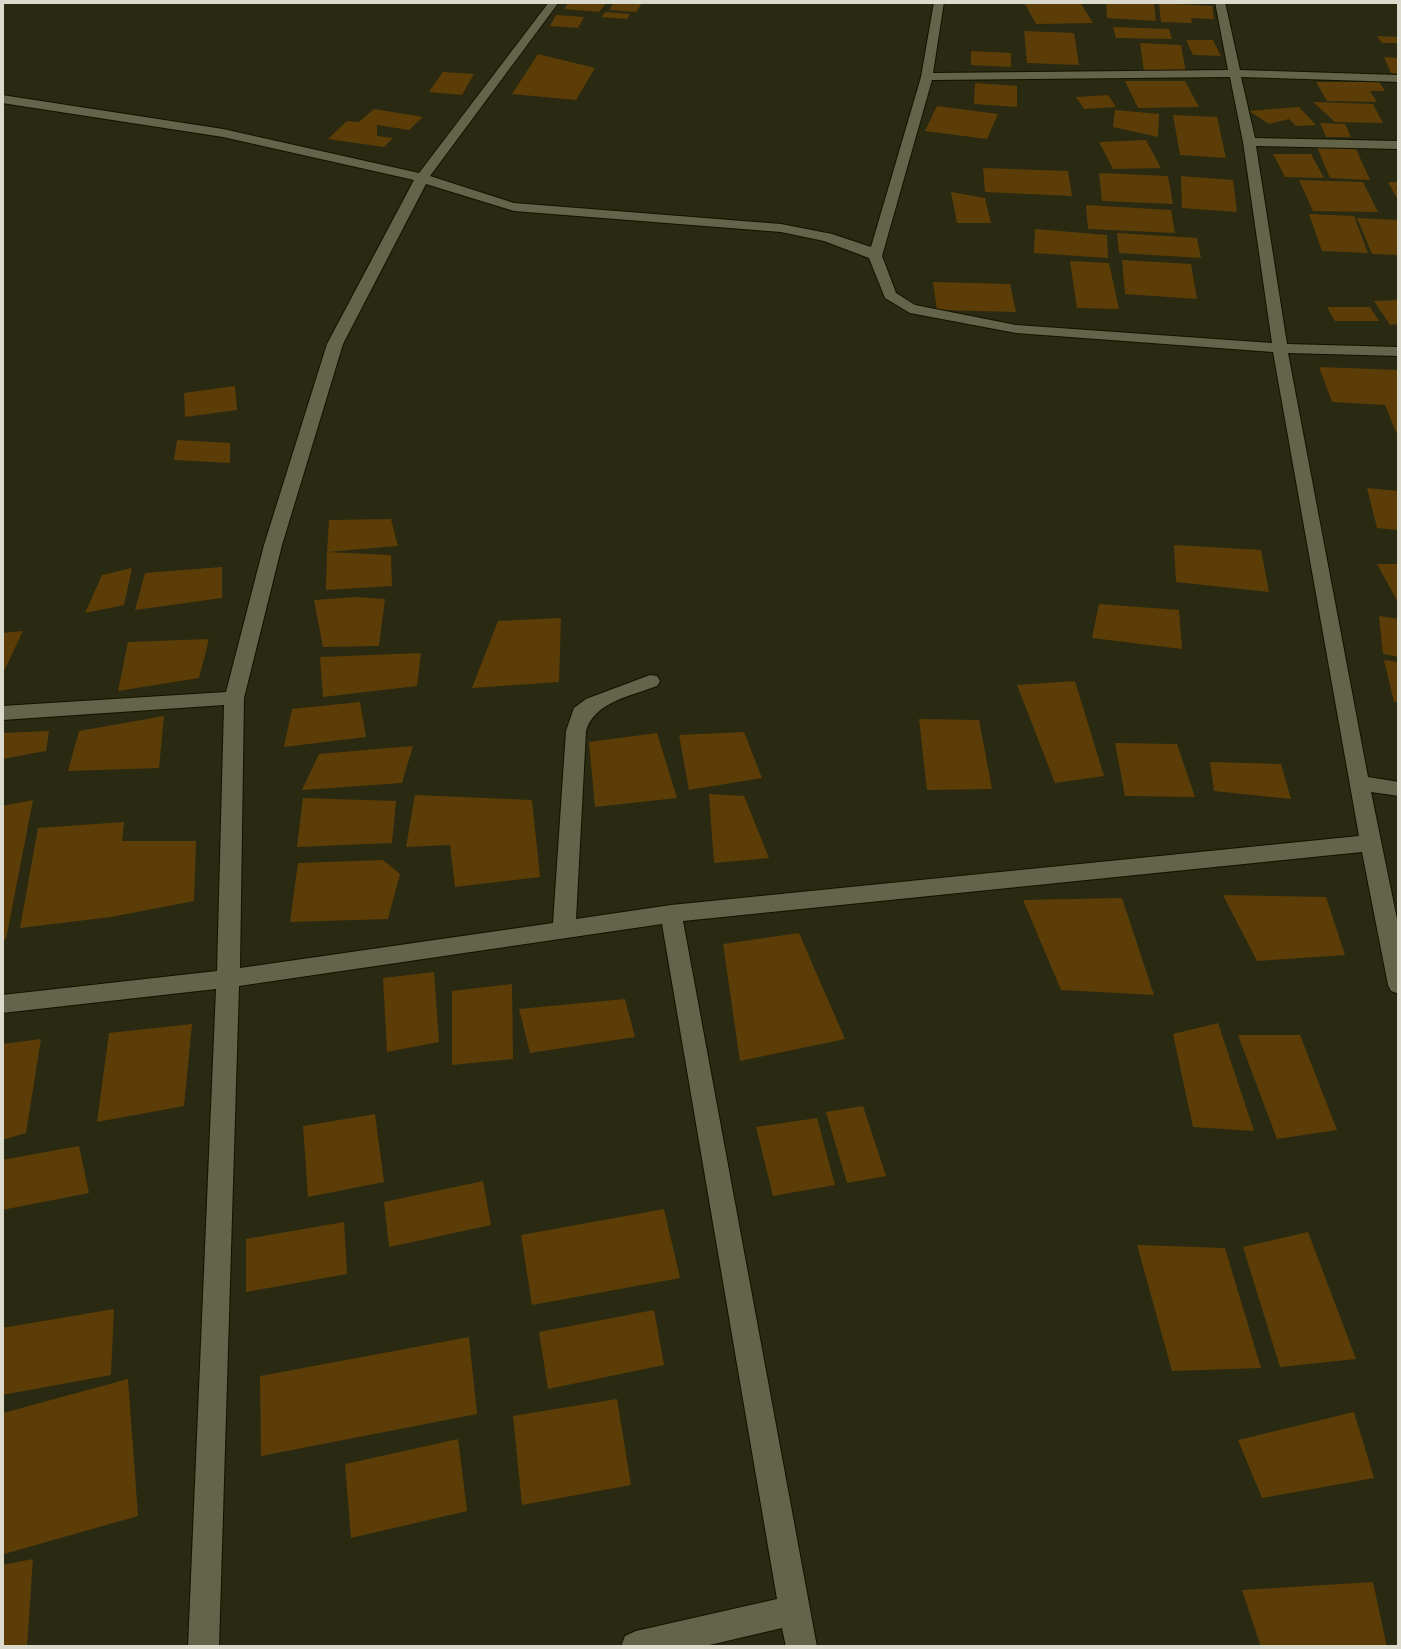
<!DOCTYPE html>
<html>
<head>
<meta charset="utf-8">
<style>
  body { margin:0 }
  #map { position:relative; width:1401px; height:1649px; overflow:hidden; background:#292a11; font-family:Figtree,sans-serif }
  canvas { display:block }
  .frame { position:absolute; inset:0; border:4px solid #dadbcc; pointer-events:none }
</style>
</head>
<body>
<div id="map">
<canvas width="1401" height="1649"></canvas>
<div class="frame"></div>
</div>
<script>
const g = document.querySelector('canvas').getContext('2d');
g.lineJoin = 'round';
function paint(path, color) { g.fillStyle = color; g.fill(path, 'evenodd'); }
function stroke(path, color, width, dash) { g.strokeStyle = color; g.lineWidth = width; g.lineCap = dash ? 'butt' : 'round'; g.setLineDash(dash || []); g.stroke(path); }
const building = new Path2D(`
  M569,2H607L599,12L564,9Z
  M614,2H643L636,12L609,10Z
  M1024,2H1080L1093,23L1036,24Z
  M1106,2L1154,3L1156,21L1107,18Z
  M1159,3L1212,6L1214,19L1191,18L1192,23L1161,22Z
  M605,12L630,14L627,19L602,17Z
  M556,15L584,17L578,28L550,26Z
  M1113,27L1169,29L1172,39L1116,38Z
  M1024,31L1074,33L1079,65L1027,63Z
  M1377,36L1399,37V43H1382Z
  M1186,40H1213L1221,56L1193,55Z
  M1140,43L1181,45L1186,73L1144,71Z
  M971,51L1011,53V67L971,65Z
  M538,54L595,68L576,100L512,94Z
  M1384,57L1399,58V74L1391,73Z
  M443,72L474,74L462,95L429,92Z
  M1125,81H1185L1199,107L1138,108Z
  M1316,82H1379L1385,91H1370L1377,102L1327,101Z
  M975,83L1017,86V107L974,104Z
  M1108,95L1116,107L1084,109L1076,97Z
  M1313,102L1373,104L1383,123L1335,122Z
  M937,106L998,114L987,139L925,131Z
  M1299,107L1316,125L1296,126L1289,119L1269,124L1249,111Z
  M374,109L423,117L409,130L377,125V136L393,138L384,147L328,139L347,121L359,122Z
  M1115,110L1159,114L1158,137L1113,127Z
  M1173,115L1217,117L1226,158L1180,155Z
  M1320,123L1345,124L1351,137H1326Z
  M1146,140L1161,168L1113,169L1099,142Z
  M1317,147L1356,149L1370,180L1330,178Z
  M1273,154H1311L1324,178L1285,177Z
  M983,168L1068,171L1072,196L985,192Z
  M1099,173L1168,176L1173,204L1102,201Z
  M1181,176L1233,180L1237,212L1182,208Z
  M1299,180L1363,182L1378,212L1313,211Z
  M1388,182H1399V202Z
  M951,192L985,198L991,223H957Z
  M1086,205L1171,210L1175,233L1088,229Z
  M1309,214L1354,216L1368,253L1322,251Z
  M1357,218L1399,220V255L1372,254Z
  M1035,229L1107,235L1108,258L1034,253Z
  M1117,233L1197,238L1201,258L1119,253Z
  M1122,260L1191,264L1197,299L1125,294Z
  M1070,261L1109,263L1119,309L1077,308Z
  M933,282L1010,284L1016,312L937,310Z
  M1399,300V324L1390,325L1374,301Z
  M1327,307H1370L1379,321H1335Z
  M1319,367L1399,370V439L1385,405L1332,402Z
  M235,386L237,410L185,417L184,393Z
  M177,440L230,443V463L174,460Z
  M1367,488L1399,491V530L1377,528Z
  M391,519L398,546L327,552L329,520Z
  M1174,545L1261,550L1269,592L1176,582Z
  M327,552L391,555L392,586L326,590Z
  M1377,564H1399V604Z
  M222,567V598L135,610L145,573Z
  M132,568L124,605L85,613L102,575Z
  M356,597L385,599L379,646L323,647L314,600Z
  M1099,604L1179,610L1182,649L1092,638Z
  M1379,616L1399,619V657L1383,654Z
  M561,618L559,682L472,688L498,621Z
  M23,631L5,669H2V633Z
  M209,639L199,678L118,691L128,642Z
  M421,653L417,686L323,697L320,657Z
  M1384,660L1399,662V702H1394Z
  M1075,681L1104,776L1055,783L1017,685Z
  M360,702L366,737L284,747L292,709Z
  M164,716L159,768L68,771L79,731Z
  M919,719L979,720L992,789L927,790Z
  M49,731L46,751L2,759V733Z
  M744,732L762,778L689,790L679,735Z
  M657,733L677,798L595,807L589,742Z
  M1115,743L1177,744L1195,797L1125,796Z
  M413,746L402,783L302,790L319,754Z
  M1210,762L1281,764L1291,799L1214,791Z
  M709,794L744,796L769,858L714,863Z
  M415,795L532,800L540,877L455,887L450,845L406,847Z
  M303,798L396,801L392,843L297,847Z
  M33,800L6,939L2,940V806Z
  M124,822L122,841H196L194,901L111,917L20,928L38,828Z
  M383,860L400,874L388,919L290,922L298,863Z
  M1223,895L1326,897L1345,955L1257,961Z
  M1122,898L1154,995L1061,990L1023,900Z
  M799,933L845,1039L740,1061L723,944Z
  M434,972L439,1042L387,1052L383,978Z
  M512,984L513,1059L452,1065V991Z
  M625,999L635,1037L530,1053L519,1009Z
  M1218,1023L1254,1131L1193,1127L1173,1034Z
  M192,1024L184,1106L97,1122L109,1033Z
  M1238,1035H1300L1337,1130L1277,1139Z
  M41,1039L26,1133L2,1140V1044Z
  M863,1106L886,1176L847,1183L826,1112Z
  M375,1114L384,1182L308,1197L303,1126Z
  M817,1118L835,1185L773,1196L756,1127Z
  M79,1146L89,1193L2,1210V1160Z
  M483,1181L491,1225L389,1247L384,1202Z
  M664,1209L680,1278L532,1305L521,1235Z
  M344,1222L347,1274L246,1292V1239Z
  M1308,1232L1356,1359L1280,1367L1243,1247Z
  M1137,1245L1225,1248L1261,1368L1172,1371Z
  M114,1309L111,1375L2,1395V1328Z
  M654,1310L664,1365L548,1389L539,1332Z
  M469,1337L477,1414L261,1456L260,1376Z
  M128,1379L138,1516L4,1554L3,1413Z
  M617,1399L631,1485L522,1505L513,1416Z
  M1354,1412L1374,1478L1262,1498L1238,1440Z
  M458,1439L467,1511L351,1538L345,1464Z
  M33,1559L27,1647H2V1565Z
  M1373,1582L1387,1647H1261L1242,1590Z`);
const minor = new Path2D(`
  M549,2H559L430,176L514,203L781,224L832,234L871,247L921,77L934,2H944L933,73L1228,70L1215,2H1225L1240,70L1399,75V82L1241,77L1255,138L1399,141V149L1256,146L1287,344L1399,347V356L1288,353L1368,777L1399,782V796L1371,792L1399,929V994L1391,991L1388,985L1362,852L683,921L817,1647H786L782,1628L701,1647H621L625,1636L636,1631L777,1599L662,924L239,986L219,1647H188L216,989L2,1013V995L217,971L224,705L2,720V706L226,692L264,545L327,344L414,180L223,137L2,103V95L223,129L419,173ZM1230,77L1243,142L1272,343L1016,325L915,305L896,293L882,256L932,80ZM426,184L514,211L781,232L824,241L869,258L885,298L910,313L1016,333L1273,352L1359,836L671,905L576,919L586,731C594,702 631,696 657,686L660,681L657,676L650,675L586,699L574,708L566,731L553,923L240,968L244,698L282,545L343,344Z`);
paint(building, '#5c3d08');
stroke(minor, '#121200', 2);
paint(minor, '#636449');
</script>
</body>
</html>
